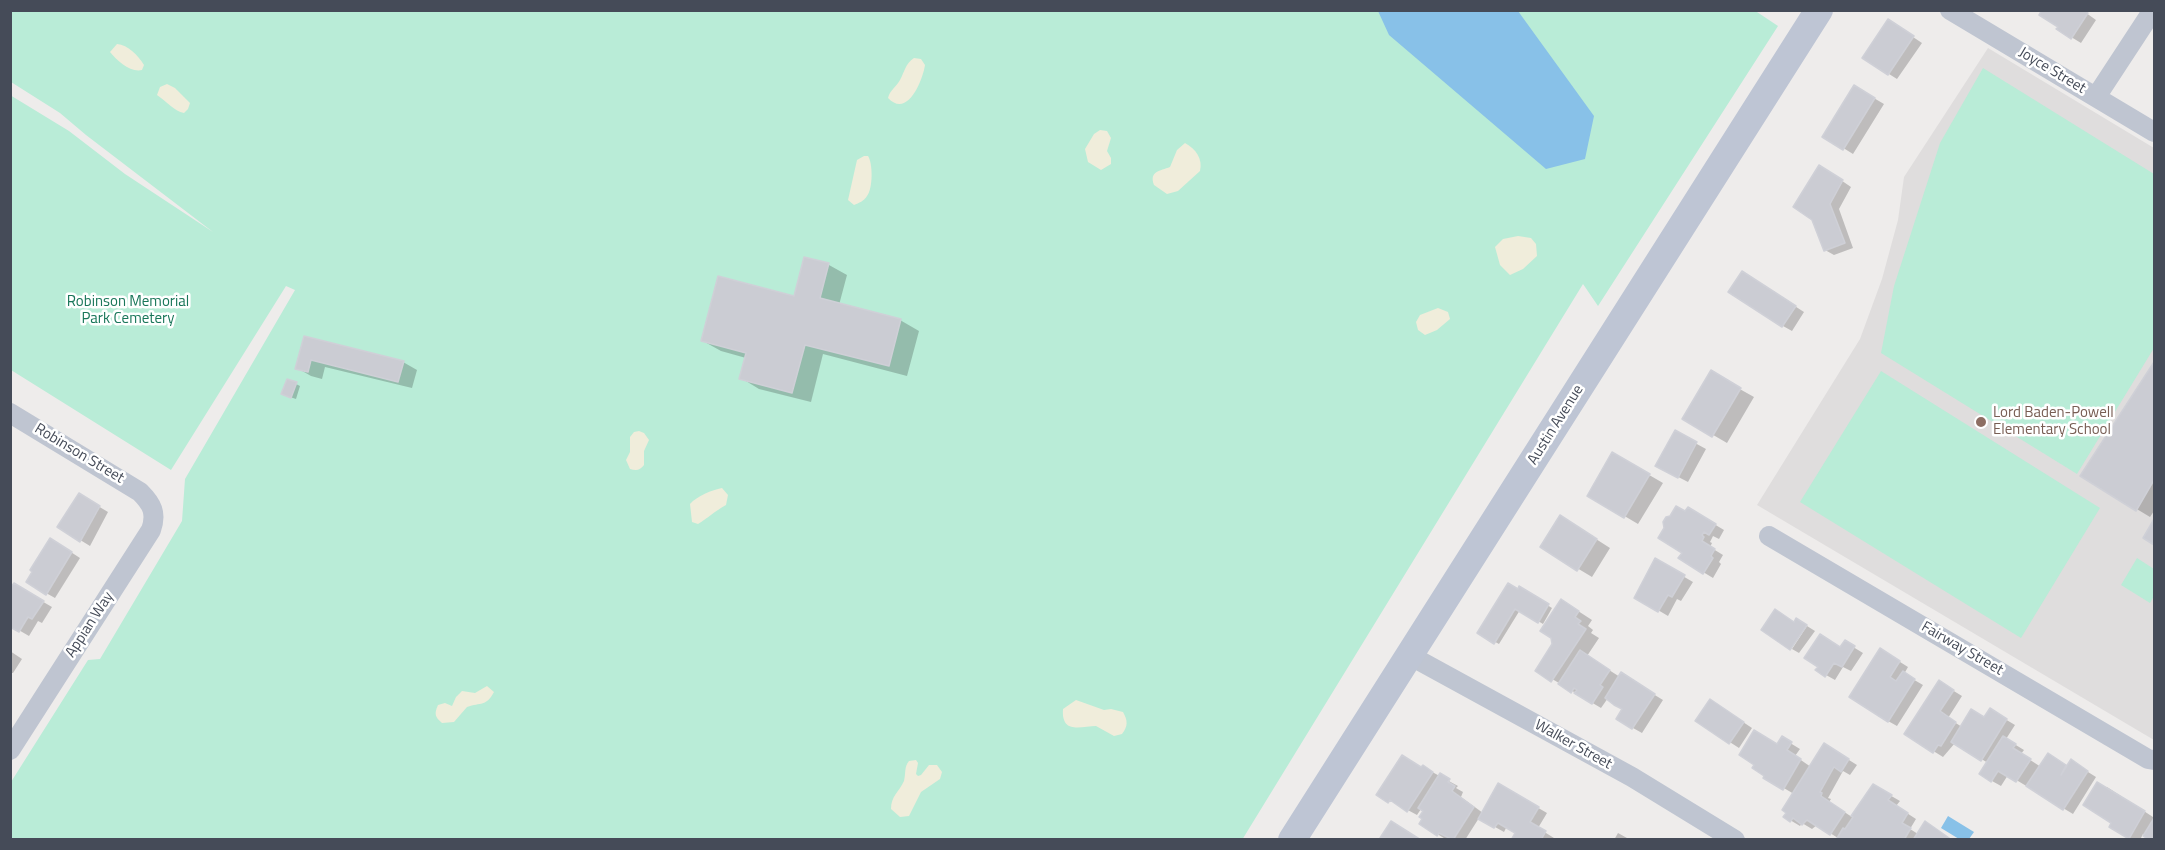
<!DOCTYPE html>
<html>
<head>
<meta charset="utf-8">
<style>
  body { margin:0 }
  #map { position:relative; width:2165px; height:850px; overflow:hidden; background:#eeeceb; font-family:"Titillium Web",sans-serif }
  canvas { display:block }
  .frame { position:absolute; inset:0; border:12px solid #454b58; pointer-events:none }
</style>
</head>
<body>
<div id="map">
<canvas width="2165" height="850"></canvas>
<div class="frame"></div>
</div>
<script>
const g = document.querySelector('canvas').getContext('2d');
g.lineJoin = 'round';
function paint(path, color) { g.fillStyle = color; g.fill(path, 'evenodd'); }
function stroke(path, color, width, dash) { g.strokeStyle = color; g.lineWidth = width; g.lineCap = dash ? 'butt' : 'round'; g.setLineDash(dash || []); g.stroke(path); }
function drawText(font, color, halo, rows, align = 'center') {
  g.font = font + ' "Titillium Web",sans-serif'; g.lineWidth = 5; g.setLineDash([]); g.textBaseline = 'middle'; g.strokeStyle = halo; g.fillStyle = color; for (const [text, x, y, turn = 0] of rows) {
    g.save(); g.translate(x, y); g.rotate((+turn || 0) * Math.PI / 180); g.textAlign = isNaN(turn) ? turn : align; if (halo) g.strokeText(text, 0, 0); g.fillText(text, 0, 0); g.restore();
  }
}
const education = new Path2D(`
  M1988,48L2154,148V740L1757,505L1860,339L1882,279L1898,220L1904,177Z`);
const green = new Path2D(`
  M1754,10L1778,26L1598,306L1583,284L1242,840L11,839V782L88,660L100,659L182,521L185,479L295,290L286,286L171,470L11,370L10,95L69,131L125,174L213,232L86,135L60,113L11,82V11Z
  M1983,68L2154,174V348L2077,474L1881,353L1894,286L1940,143Z
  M1881,371L2100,508L2021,638L1800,502Z
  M2137,558L2154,569V596L2150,603L2121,585Z`);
const sand = new Path2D(`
  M117,44C128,45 138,55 144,65L142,70C131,73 117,61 110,52Z
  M914,58L921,59L925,65C923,79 908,119 888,98C890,90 896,87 900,80C905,71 905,64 914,58Z
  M167,84L175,88L190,103L188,109L184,113C174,111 166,101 157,95L160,87Z
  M1100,130L1107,131L1111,138L1107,151L1111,158V164L1101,170L1088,162L1085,149L1094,134Z
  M1185,143C1196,149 1203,159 1200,171L1178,191L1167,194L1154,185C1149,171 1160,171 1170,167L1177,150Z
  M864,156H868C873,163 873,189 867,196C864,201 859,203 854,205L848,200L857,160Z
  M1518,236L1531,238L1536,244L1537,256L1523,269L1510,275L1500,265L1495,247L1503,239Z
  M1438,308L1448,312L1450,319L1437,330L1425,335L1418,330L1416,322L1420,315Z
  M639,431L644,433L649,440L644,451V465C640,470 637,471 630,469L626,460L630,452V437L634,432Z
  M722,488L728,495L726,505C715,511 708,518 698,524L692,522L690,504C697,496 712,490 722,488Z
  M487,686L494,692C486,707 481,702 467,707L454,722L442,723C435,717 434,714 438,705L445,703L452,706L456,697L462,691L475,693Z
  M1076,700L1104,710L1111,709L1123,712C1128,721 1128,726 1122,734L1114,736L1096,726C1082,726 1061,735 1063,709Z
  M916,760L918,763L916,774L918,776L921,775L929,765H937L942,772L940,779L921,792L909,816L900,817L891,809C891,796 899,792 904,781C906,773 904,767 909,761Z`);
const water = new Path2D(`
  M1378,11H1518L1594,116L1585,159L1546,169L1389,35Z
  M1948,816L1974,832L1969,839H1959L1941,828Z`);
const shadow = new Path2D(`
  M2082,10L2096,20L2081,43L2058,29Z
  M1898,27L1922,43L1897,79L1889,74Z
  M1855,87L1884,104L1853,154L1824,136Z
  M1829,172L1851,187L1839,209L1853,248L1834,255L1825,250Z
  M805,259L829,265L847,275L839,305L900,320L919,331L907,376L823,354L811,402L759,389L741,378L746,358L721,351L703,341L795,297Z
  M1751,278L1804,312L1792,331L1783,326Z
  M305,338L403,362L417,370L412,388L325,367L322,379L311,376L297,368Z
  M2154,365V511L2150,517L2082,476Z
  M1711,373L1754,397L1727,443L1684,418Z
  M288,380L300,386L296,399L287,396Z
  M1675,432L1706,449L1688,482L1657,466Z
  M1613,454L1663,483L1638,524L1589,495Z
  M88,500L108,512L90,546L59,527Z
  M1689,509L1724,530L1719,539L1713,536L1710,542L1712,543L1710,547L1723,555L1719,562L1721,564L1713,578L1680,558L1684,552L1686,513Z
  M1574,525L1610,548L1592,577L1542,547Z
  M60,545L80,558L55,598L46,593Z
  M1655,560L1693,582L1681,601L1677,599L1668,616L1636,597Z
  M14,585L52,607L42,623L38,621L29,636L10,625Z
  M1520,588L1552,608L1543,624L1520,610L1499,644L1479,633Z
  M1575,609L1592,620L1588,626L1593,630L1591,633L1599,638L1587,656L1620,677L1630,680L1663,700L1642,733L1633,728L1624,709L1608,698L1601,708L1537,670Z
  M1807,626L1815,631L1799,653L1792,649Z
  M1845,642L1863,653L1851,671L1843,667L1835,680L1817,670Z
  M1881,650L1908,667L1904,674L1923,685L1897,726L1888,721Z
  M10,651L22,659L13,673H10Z
  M1939,682L1962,696L1948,718L1962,727L1984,719L1990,710L2015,725L2006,739L2024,750L2021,754L2041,767L2048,755L2068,767H2080L2096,777L2073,814L2008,775L2001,786L1992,781L1981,773L1988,763L1955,743L1943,757L1906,734Z
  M1719,706L1752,728L1739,748L1697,721Z
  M1782,738L1800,749L1795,756L1811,767L1833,750L1857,765L1850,775L1843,771L1828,798L1831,799L1829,802L1852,817L1874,786L1900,801L1896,806L1916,819L1910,829L1918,834L1951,840H1837L1838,838L1817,825L1812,829L1802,823L1800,826L1785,817L1794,794L1765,777Z
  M1423,767L1458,786L1456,788L1463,792L1461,797L1483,813L1499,785L1547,813L1538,828L1554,838L1553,840H1513L1517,832L1507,826L1504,832L1479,818L1465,840H1453L1449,837L1447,840L1421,824L1425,811L1421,809L1417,815L1378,794Z
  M2107,787L2153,817L2154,840L2143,834L2140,840H2132L2111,826L2113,823Z
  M1618,833L1627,838L1628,840H1614Z`);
const building = new Path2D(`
  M2042,10H2084L2088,13L2071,39L2056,29L2058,27L2039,15Z
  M1888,19L1914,36L1888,75L1862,58Z
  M1854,85L1875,98L1843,150L1822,137Z
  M1819,165L1843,180L1830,204L1845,243L1824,251L1812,220L1793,207Z
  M804,257L829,263L820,298L901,319L889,366L805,345L792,393L739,379L746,353L701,341L718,276L794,296Z
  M1742,271L1796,306L1782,327L1728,292Z
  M304,336L404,361L398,382L311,360L308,372L295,369Z
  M2154,362V480L2136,511L2080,476Z
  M1711,370L1741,388L1712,437L1682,419Z
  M287,379L297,382L291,398L281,394Z
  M1675,430L1697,442L1678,478L1655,466Z
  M1612,452L1650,474L1624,518L1587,496Z
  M79,493L100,506L80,542L57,527Z
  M1676,506L1685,511L1688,507L1716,524L1709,535L1704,532L1702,535L1704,537L1702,541L1715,549L1711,556L1713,558L1703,574L1678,558L1682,553L1658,538L1664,528L1663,522L1666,517L1670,516Z
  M1560,515L1597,539L1577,571L1540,547Z
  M2154,519V545L2143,538Z
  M50,538L72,552L46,595L26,582L32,572L30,570Z
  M1655,558L1685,575L1672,597L1668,595L1658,612L1634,598Z
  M14,583L44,601L32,619L28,617L19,632L10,627V588Z
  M1508,583L1518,589L1519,586L1549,604L1538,623L1515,609L1494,644L1477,633Z
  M1561,599L1579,611L1575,617L1581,621L1578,624L1586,629L1551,682L1535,671L1552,644L1551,638L1540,631Z
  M1775,609L1794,622L1796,618L1807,625L1790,650L1761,630Z
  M1820,634L1840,647L1845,640L1855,646L1842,667L1834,663L1825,677L1815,670L1818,667L1804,658Z
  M1880,648L1900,661L1890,677L1896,681L1903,671L1915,679L1888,722L1849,697Z
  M1580,650L1610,670L1600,685L1603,687L1592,704L1574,693L1577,690L1574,688L1571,693L1558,684Z
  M1621,672L1655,694L1632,729L1616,719L1622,709L1614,705L1605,698Z
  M1939,680L1954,690L1940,711L1956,722L1941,746L1938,745L1933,753L1904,734Z
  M1710,699L1744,722L1729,744L1695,721Z
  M1990,708L2007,719L1981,761L1951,742L1971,709L1984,717Z
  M1754,730L1777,744L1782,736L1792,742L1787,750L1801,759L1783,790L1763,778L1764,776L1752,768L1754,765L1739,755Z
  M2003,736L2016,744L2013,748L2031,759L2016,782L1998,771L1991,782L1979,774Z
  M1824,743L1849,759L1841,772L1834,767L1820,792L1822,793L1821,796L1845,812L1830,835L1807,820L1802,825L1793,818L1790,822L1783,817L1786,813L1782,810Z
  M2048,753L2066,765L2061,775L2071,759L2088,771L2063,810L2026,786Z
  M1402,755L1421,767L1423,765L1433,772L1407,812L1390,800L1388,803L1376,795Z
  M1440,773L1450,779L1448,782L1455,786L1452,791L1474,807L1453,840L1439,833L1437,836L1419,824L1422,819L1419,817L1423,811L1418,808Z
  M2097,782L2145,811L2129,839L2109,827L2111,823L2083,805Z
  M1498,783L1539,807L1530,822L1546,831L1541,840H1511L1515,833L1498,823L1494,828L1478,819Z
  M1873,784L1892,795L1888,800L1908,813L1902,823L1911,828L1904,840H1836L1843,828L1845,829L1853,817L1851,816Z
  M2154,818V840H2149L2143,836Z
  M1391,821L1421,840L1380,838Z
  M1925,821L1952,840H1913Z`);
const minor = new Path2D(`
  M1950,10L2154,132
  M2096,97L2153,10
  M10,413L140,492C152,504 157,513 151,530L10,750
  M1769,536L2148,759L2154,760
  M1409,655L1632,777L1735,840`);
const secondary = new Path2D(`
  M1292,840L1819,10`);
const markers = [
  [1981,422,6,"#8d6e63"]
];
const streetNames = [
  ["Joyce Street",2052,71,31],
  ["Austin Avenue",1556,425,-58],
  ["Robinson Street",79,454,31],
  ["Appian Way",90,625,-57],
  ["Fairway Street",1962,649,30],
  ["Walker Street",1573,745,29]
];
const parkNames = [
  ["Robinson Memorial",128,302],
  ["Park Cemetery",128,319]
];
const educationNames = [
  ["Lord Baden-Powell",1993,413],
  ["Elementary School",1993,430]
];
paint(education, '#dfdddd');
paint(green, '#b9ecd7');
paint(sand, '#f0eddb');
paint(water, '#88c1e8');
paint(shadow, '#0003');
paint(building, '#cbccd3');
stroke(building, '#cfd0d7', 1.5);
stroke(minor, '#bfc5d1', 20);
stroke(secondary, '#bec5d4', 28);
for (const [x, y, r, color] of markers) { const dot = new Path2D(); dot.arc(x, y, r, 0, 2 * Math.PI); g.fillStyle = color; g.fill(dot); stroke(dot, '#fff', 2); }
drawText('15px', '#454b58', '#fff', streetNames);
drawText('15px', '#197659', '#fff', parkNames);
drawText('15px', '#785e54', '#fff', educationNames, 'left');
</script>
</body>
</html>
